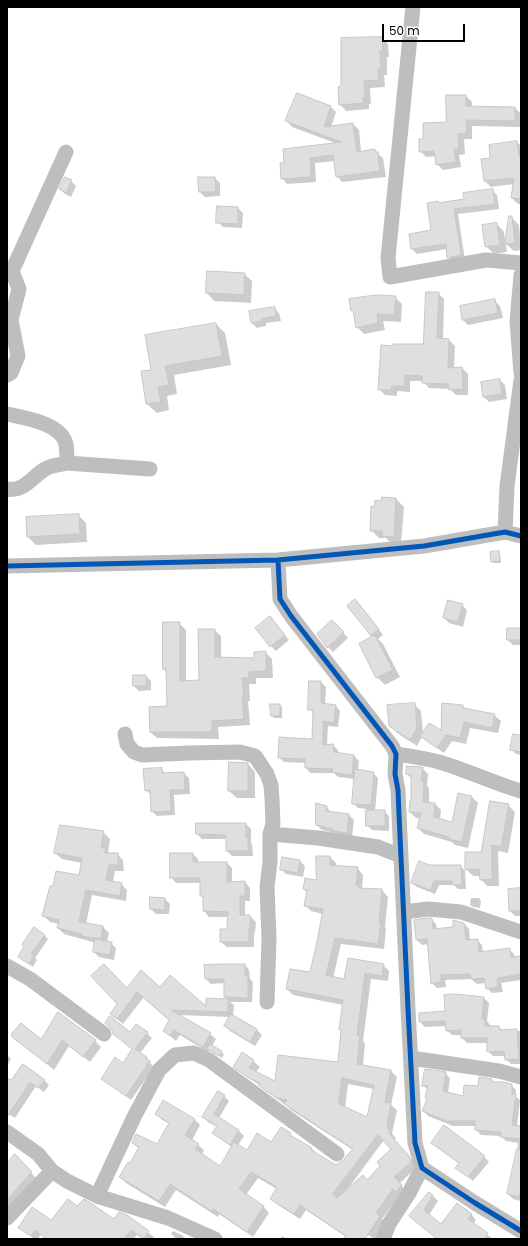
<!DOCTYPE html>
<html>
<head>
<meta charset="utf-8">
<style>
  body { margin:0 }
  #map { position:relative; width:528px; height:1246px; overflow:hidden; background:#fff; font-family:Poppins,sans-serif }
  canvas { display:block }
  .frame { position:absolute; inset:0; border:8px solid #000; pointer-events:none }
  .scale { position:absolute; left:382px; top:24px; width:83px; height:18px; box-sizing:border-box; border:2px solid #000; border-top:0; padding-left:5px; font-size:12px; line-height:14px; white-space:nowrap; color:#000; -webkit-text-stroke:3px #fff; paint-order:stroke }
</style>
</head>
<body>
<div id="map">
<canvas width="528" height="1246"></canvas>
<div class="frame"></div>
<div class="scale">50 m</div>
</div>
<script>
const g = document.querySelector('canvas').getContext('2d');
g.lineJoin = 'round';
function paint(path, color) { g.fillStyle = color; g.fill(path, 'evenodd'); }
function stroke(path, color, width, dash) { g.strokeStyle = color; g.lineWidth = width; g.lineCap = dash ? 'butt' : 'round'; g.setLineDash(dash || []); g.stroke(path); }
const shadow = new Path2D(`
  M382,38L388,44L389,57H387V75H384L385,87L370,88L371,104H369V109L346,111L340,104L342,87Z
  M466,96L472,102V107L515,108L520,113V127L472,126V139H464L465,154L459,155L461,167L443,170L437,164L436,156L426,157L420,151L424,140L447,123Z
  M330,106L336,112L331,127L353,124L359,130L361,152L374,151L383,158L386,177L342,182L337,176L335,161L315,163L316,182L287,184L282,178L285,164L338,144L292,127L287,121Z
  M517,142L521,146V204H518L512,198L514,184L491,187L485,181L482,160L492,159Z
  M199,178H215L220,183V196L205,197L200,192Z
  M71,181L76,186L71,197L65,194L60,189Z
  M492,190L497,195L499,209L458,214L465,260L453,262L448,257L447,249L417,254L412,249L432,231L437,202L439,203L465,199Z
  M238,208L243,213L242,228L223,227L218,222Z
  M511,217L519,225L521,250L514,251L506,244L507,252L494,254L486,246L497,224L504,232L505,242Z
  M244,274L252,281L251,303L214,301L207,293Z
  M438,293L444,299L443,340H449L455,346L454,368H462L468,374V395H456L450,389L429,388L423,381H410V392L397,391V396L385,395L379,389L394,347L424,345Z
  M395,297L402,304L401,322L383,321L385,330L364,334L357,327L355,313L352,310Z
  M495,301L500,306L503,318L468,325L463,320Z
  M274,308L279,313L281,321L266,323V326L257,328L252,323Z
  M216,324L225,333L231,365L174,375L177,394L167,396L169,410L157,413L147,404L152,370Z
  M500,380L505,385L507,399L489,402L484,397Z
  M396,499L404,507L401,544L391,543L386,538H379L371,530L375,508L382,502Z
  M78,515L86,523L87,542L36,545L28,537L27,518Z
  M498,552L500,554L501,563H494L492,561Z
  M360,605L383,635L378,639L383,644L400,677L385,685L377,677L374,638L372,636Z
  M462,605L467,610L463,627L449,623L444,618Z
  M332,621L348,638L333,652L328,647Z
  M179,623L186,630V681H200L214,630L221,636V658L255,659L265,652L272,659L273,678H256V684H249L250,701H248L250,725L218,727L219,739L157,738L150,732L168,707L167,672L164,669Z
  M275,623L289,640L276,651L271,646Z
  M521,628V645H513L508,640Z
  M146,676L151,681V690L139,691L134,686Z
  M321,682L326,687L325,705L336,706L340,711L338,727L328,726L327,745H333L338,750V754L354,756L359,761L358,770L373,773L378,778L375,811H384L389,816V831L372,830L367,825V809L358,808L353,803L355,779L338,777L334,773H310L306,768V763L284,762L279,757L313,740L314,713L310,709Z
  M414,704L421,711L423,733L442,732L463,706L467,710L494,715L501,721L498,733L470,728L466,744L452,741L444,753L428,742L422,737L417,746L397,733L390,725Z
  M279,705L282,707V718H274L272,716Z
  M521,736V755L516,754L511,749Z
  M248,764L255,772V798H237L229,791Z
  M422,768L428,774L427,786L429,788V803L435,804L441,810L440,820L452,824L472,797L478,803L468,848L455,845L452,842L424,834L418,828L420,819L416,818L410,812L412,802V779L407,774Z
  M161,769L166,774L184,773L189,778L190,794L174,795L175,815L157,816L152,811L151,795L146,790Z
  M508,805L515,812L508,853L498,851L499,886H487L481,879L480,876H473L466,869L482,853Z
  M327,807L331,813L349,815L354,820L352,837L322,830L317,825Z
  M246,824L251,829V842L252,844L253,856H232L227,851V839H202L197,834Z
  M103,832L110,839L108,852L110,854H117L123,860L124,871H115L113,882L121,884L127,890L126,901L92,895L86,924L103,927L109,933L107,942L111,943L116,948L114,960L99,957L94,952L96,943L64,934L58,928L59,924L50,922L43,915L54,888L79,877L82,863L62,859L55,853Z
  M193,854L198,859V863H227L232,868V883L245,882L250,888V901H245V916H250L256,922L255,933H254V947H227L221,942L228,930L229,917H209L204,911V898L201,895V883H176L171,877Z
  M330,857L336,863V866L357,868L363,875L362,889L382,890L388,897L385,927L386,929L384,949L341,944L333,978L345,980L383,965L389,971L388,981L371,979L363,1041L365,1043L363,1066L391,1071L397,1077L391,1105L397,1110L392,1134L396,1138L394,1140L415,1163L416,1168L399,1184L407,1191L400,1195L382,1219L386,1223L375,1239L368,1235L365,1239H349L306,1210L300,1219L278,1205L272,1199L277,1189L258,1178L246,1195L263,1206L269,1213L253,1237L219,1214L218,1217L176,1190L165,1207L126,1183L120,1177L130,1164L139,1149L133,1143L157,1145L170,1124L162,1120L156,1114L194,1119L200,1125L192,1140L204,1150L202,1155L220,1167L232,1147L219,1138L214,1133L217,1127L208,1122L203,1117L224,1096L229,1101L219,1118L239,1131L244,1136L238,1145L248,1151L271,1143L290,1134L295,1139L312,1149L318,1155L336,1166L345,1160L353,1150L291,1110L286,1104H284L261,1086L240,1072L234,1066L243,1054L253,1061L260,1067L256,1072L276,1083L339,1064L343,1005L293,995L287,989L311,974L323,914L311,911L305,905L307,893L304,889L317,881ZM348,1084L374,1089L368,1118L345,1108ZM384,1140L393,1149L381,1166L368,1181L347,1190Z
  M300,861L305,866L303,877L286,874L281,869Z
  M446,865L447,866H461L465,871L466,889H458L454,885H439L435,894L417,887L412,883L430,866Z
  M521,889V916H515L510,911L509,890Z
  M471,898H479L481,901L480,908L473,907L470,905Z
  M165,899L170,904L169,914H156L151,909Z
  M431,919L436,924L437,930L454,928L464,923L469,929L470,941L477,940L482,945L483,953L509,949L514,954L515,958L521,957V984L520,980L501,983L503,992L492,993L487,988L486,983L477,984L471,979L445,980L446,987L437,988L432,983L429,944L422,945L417,940Z
  M44,935L48,939L35,958L37,960L33,967L19,957Z
  M245,965L249,970L250,979L253,982L252,1002H230L234,1005L233,1016L257,1030L262,1035L255,1046L230,1031L225,1026L230,1017L178,1015L210,1034L216,1039L212,1046L224,1054L222,1058L209,1050L208,1052L180,1035L176,1041L164,1031L170,1021L144,997L123,1024L111,1014L128,989L160,988L207,1008L227,1000L225,997V983L211,984L206,979Z
  M484,998L489,1003L487,1021L490,1025V1027H499L503,1031H521V1064H511L506,1059V1056H493L488,1051V1043H467L462,1038V1035H452L447,1030L446,1026L425,1027L420,1022Z
  M59,1013L95,1041L101,1047L90,1062L69,1046L54,1070L13,1036L42,1041Z
  M147,1033L152,1038L140,1053L151,1062L150,1063L154,1067L131,1100L102,1079L123,1064L133,1049L114,1034Z
  M7,1055L11,1059L7,1066Z
  M445,1073L450,1078L448,1093L464,1097L492,1080L494,1083L511,1085L516,1090V1097L520,1100L517,1127H521V1201L513,1199L508,1194L517,1154L518,1143L506,1141L501,1136L481,1135L476,1130V1126H453L428,1116L424,1111L428,1100L426,1098L428,1090L423,1085Z
  M7,1079L11,1081L44,1080L49,1085L44,1092L36,1086L15,1118L7,1113Z
  M432,1143L484,1157L489,1162L473,1181L457,1168L460,1164Z
  M15,1156L37,1179L7,1213V1165Z
  M433,1196L438,1201L429,1215L442,1226L471,1214L476,1220L473,1224L493,1239H434L435,1237L416,1221Z
  M77,1208L114,1220L126,1216L154,1237L153,1239H143L137,1235L133,1239H47L41,1234L38,1239H34L19,1227L51,1221Z
  M173,1231L182,1235L184,1237L183,1239H177L171,1234Z
  M282,1236L287,1239H280Z`);
const building = new Path2D(`
  M382,37L383,51H380L381,69H378L379,80L364,81L365,97L363,98L364,103L339,105L338,87L341,86V38Z
  M297,93L331,106L324,127L353,123L357,152L375,149V152H378L380,171L336,177L333,155L310,158L311,177L281,179L280,163H284L283,149L342,142L285,121Z
  M446,95H466V106L515,107V121L466,120L467,133L458,134L459,149H454L456,162L436,165L434,151L419,152V139H423V123L446,122Z
  M517,141L519,156L521,155V199L511,198L514,178L484,181L481,159L490,158L489,145Z
  M65,177L72,180L66,193L59,189Z
  M198,177H215L216,192H199Z
  M493,189L495,204L454,209L461,255L447,258L446,244L411,249L409,234L431,230L427,203L438,201V203L464,199L463,193Z
  M217,206L238,207V224L216,223Z
  M509,216H512L515,243L505,244Z
  M497,223L500,245L485,247L482,225Z
  M207,271L245,273L244,295L206,293Z
  M426,292H439L437,338L449,339L448,368L462,367L463,389L449,390L448,384L422,383V376L405,375L404,386H392L391,390H378L381,345L393,346V344H423Z
  M376,295L396,296L394,315L377,314L378,323L356,328L353,310L351,311L349,299Z
  M495,299L498,313L462,320L460,306Z
  M275,307L276,316L261,319L262,321L251,323L249,311Z
  M216,323L222,356L165,366L169,385L158,387L161,402L146,404L141,371L151,370L145,335Z
  M500,379L502,394L483,397L481,382Z
  M382,497L396,498L394,537L382,536V531H370L371,506L374,507L375,500L381,501Z
  M79,514L80,534L27,537L26,517Z
  M499,551L500,561L491,562L490,552Z
  M355,599L379,629L371,636L347,606Z
  M448,600L463,604L458,622L443,618Z
  M270,616L285,635L270,647L255,628Z
  M332,620L344,632L327,648L317,634Z
  M163,622H180V681L199,680L198,629H215V657L254,658V652L266,651V671L249,672V678H242L244,695H242L244,719L212,721V732H150L149,707L167,706L166,669H163Z
  M507,628H521V640H507Z
  M375,635L393,670L376,678L359,644Z
  M133,675H146V686H133Z
  M309,681H321V703L336,705L334,723L323,721V745L333,744L334,752L354,755L352,775L332,772L333,769L305,768V759L278,758L279,737L312,739L313,710H308Z
  M415,703L417,728L410,740L389,726L387,705Z
  M442,703L463,705V708L495,714L492,728L464,722L460,738L446,735L437,748L420,736L429,723L441,730Z
  M270,704H280V716H271Z
  M513,734L521,735V752L510,750Z
  M229,762L248,763V791H228Z
  M407,766L423,767L421,781H424L423,802L435,803L434,817L452,822L458,793L472,796L462,842L448,839L449,837L417,828L421,813L409,812L410,801H411V775L406,774Z
  M162,768V773L184,772L185,790H170L171,811L151,812L150,790L145,791L143,769Z
  M355,769L374,772L371,805L352,804Z
  M490,801L509,804L501,847L492,845V879L480,880L479,869L465,870V852H481Z
  M316,803L327,806L326,811L349,814L347,833L332,831V829L316,825Z
  M366,810H385V826H366Z
  M196,823H246V838H248V851H226V835L196,834Z
  M60,825L104,831L101,848H106L105,853H118V865H109L106,880L122,883L120,896L86,890L79,921L81,922L103,926L101,939L81,936L82,934L57,928L59,920L42,916L50,886H53L56,871L79,875L82,858L54,853Z
  M170,853H193V862H227V882L245,881V896H240V915H250V928H249V942H220V929H227L228,912L203,911V896H200V878H170Z
  M316,856H330V865L358,867L356,885H359V888L382,889L379,922H381L378,944L335,938L326,975L344,979L348,958L384,964L382,976L365,973L357,1035L360,1036L357,1064L391,1070L385,1102L391,1103L387,1127L390,1131L389,1133L409,1156L411,1162L394,1177L402,1185L396,1192L393,1189L376,1213L380,1216L365,1239H343L346,1236L300,1205L294,1214L270,1199L277,1187L251,1172L239,1189L264,1206L247,1232L213,1209L211,1211L170,1184L159,1201L119,1177L128,1162L130,1163L139,1147L132,1143L136,1134L157,1144L169,1123L155,1114L163,1100L195,1119L185,1135L199,1144L195,1149L220,1166L234,1142L247,1150L257,1133L271,1142L281,1127L291,1133L290,1135L312,1148L311,1150L336,1165L344,1160L346,1156L353,1149L284,1104L287,1100L276,1098L258,1085L260,1083L249,1078L233,1067L242,1052L254,1060L249,1068L275,1081L278,1055L338,1062L341,1030H339L343,1000L286,989L290,969L310,972L317,942L323,909L304,906L307,890L303,889L305,878L316,880ZM342,1078L374,1085L367,1117L339,1104ZM378,1135L391,1149L377,1162L380,1166L367,1180L363,1175L337,1198L333,1194Z
  M282,857L300,860L298,873L280,870Z
  M419,861L430,865H461L462,885H453L452,881H434L431,890L411,883Z
  M521,888V911H509L508,889Z
  M150,897L165,898V910L150,909Z
  M428,918H432L433,929L453,927V920L464,923L466,940L478,939L479,952L510,948L511,957L521,956V974L497,978L498,987L486,989L484,978L471,979L470,974L441,975V982L431,984L427,939L416,940L414,920Z
  M34,927L45,935L31,954L34,955L29,964L18,957L24,946L22,945Z
  M95,939L112,942L110,955L93,952Z
  M104,964L127,988L141,970L160,987L170,975L206,1006V998L228,999V1012L171,1010L211,1033L203,1047L174,1030L170,1036L163,1031L169,1020L137,992L117,1019L110,1014L117,1004L91,976Z
  M225,964H245V976H248V998L224,997V979H205L204,965Z
  M455,994L484,997L482,1019H485V1026H499L500,1030L517,1029L519,1059L505,1060L504,1051L487,1052V1038H461V1030L446,1031L445,1021L419,1022V1013L445,1011L444,995Z
  M58,1012L96,1040L83,1057L62,1040L47,1064L12,1037V1033L21,1023L41,1039Z
  M231,1014L257,1029L250,1042L224,1026Z
  M110,1016L130,1032L136,1024L148,1032L135,1049L147,1057L146,1059L150,1061L126,1096L101,1079L115,1057L123,1063L132,1049L113,1034L112,1030L105,1023Z
  M210,1044L222,1051L219,1056L207,1049Z
  M23,1064L45,1080L38,1088L30,1082L7,1117V1078L11,1080Z
  M425,1069L446,1072L443,1091L463,1096L464,1085L478,1086L479,1077L492,1079V1082H503L512,1084V1094H516L512,1125L521,1126V1139L500,1137L501,1132L475,1130V1121H447L422,1111L427,1099L425,1098L428,1086H422Z
  M218,1091L225,1095L214,1114L239,1130L230,1145L212,1133L217,1126L202,1117Z
  M444,1125L485,1156L468,1177L455,1168L459,1163L431,1143Z
  M517,1149H521V1190L519,1197L507,1194Z
  M15,1154L32,1172L7,1200V1163Z
  M429,1192L433,1195L424,1210L441,1224L457,1203L472,1214L468,1219L488,1233L485,1239H437L409,1216Z
  M68,1199L77,1206L84,1199L92,1204L114,1219L119,1212L127,1215L149,1231L144,1239L131,1230L124,1239H46L35,1230L31,1236L18,1228L32,1207L51,1220Z`);
const minor = new Path2D(`
  M413,7L388,258L390,277L486,260L521,263
  M7,271H12L66,152
  M521,275L517,322L521,373
  M7,375L11,373L18,356L11,320L19,289L12,271
  M7,414C25,418 61,423 66,444C67,450 67,457 67,463C60,465 51,465 45,469C32,477 24,492 7,489
  M67,463L150,469
  M505,532L507,486L521,380
  M278,560L280,599L291,616L392,746L396,754L395,774L398,790L399,814L408,1009L415,1143L422,1168L475,1203L521,1231
  M7,566L278,560L424,546L505,532L521,536
  M125,734L127,744L134,752L142,755L189,753L240,752L255,756L267,774L271,785L272,799L273,824L270,834V862L267,887L269,938L267,1002
  M396,754C410,756 425,758 439,762C467,770 493,783 521,791
  M270,834L318,838L378,847L401,856
  M404,912L428,909L461,912L521,932
  M7,966L30,979L104,1034
  M411,1058L499,1071L521,1077
  M7,1132L38,1154L52,1171L67,1181L97,1196L168,1218L215,1239
  M97,1196L134,1117L159,1070L175,1055L194,1053L209,1060L337,1154
  M7,1218L52,1171
  M383,1239L389,1224L409,1193L422,1168`);
const cycleway = new Path2D(`
  M278,560L280,599L291,616L392,746L396,754L395,774L398,790L399,814L408,1009L415,1143L422,1168L475,1203L521,1231
  M7,566L278,560L424,546L505,532L521,536`);
paint(shadow, '#0003');
paint(building, '#dfdfdf');
stroke(building, '#c7c7c7', 1);
stroke(minor, '#bebebe', 15);
stroke(cycleway, '#0057b8', 5);
</script>
</body>
</html>
